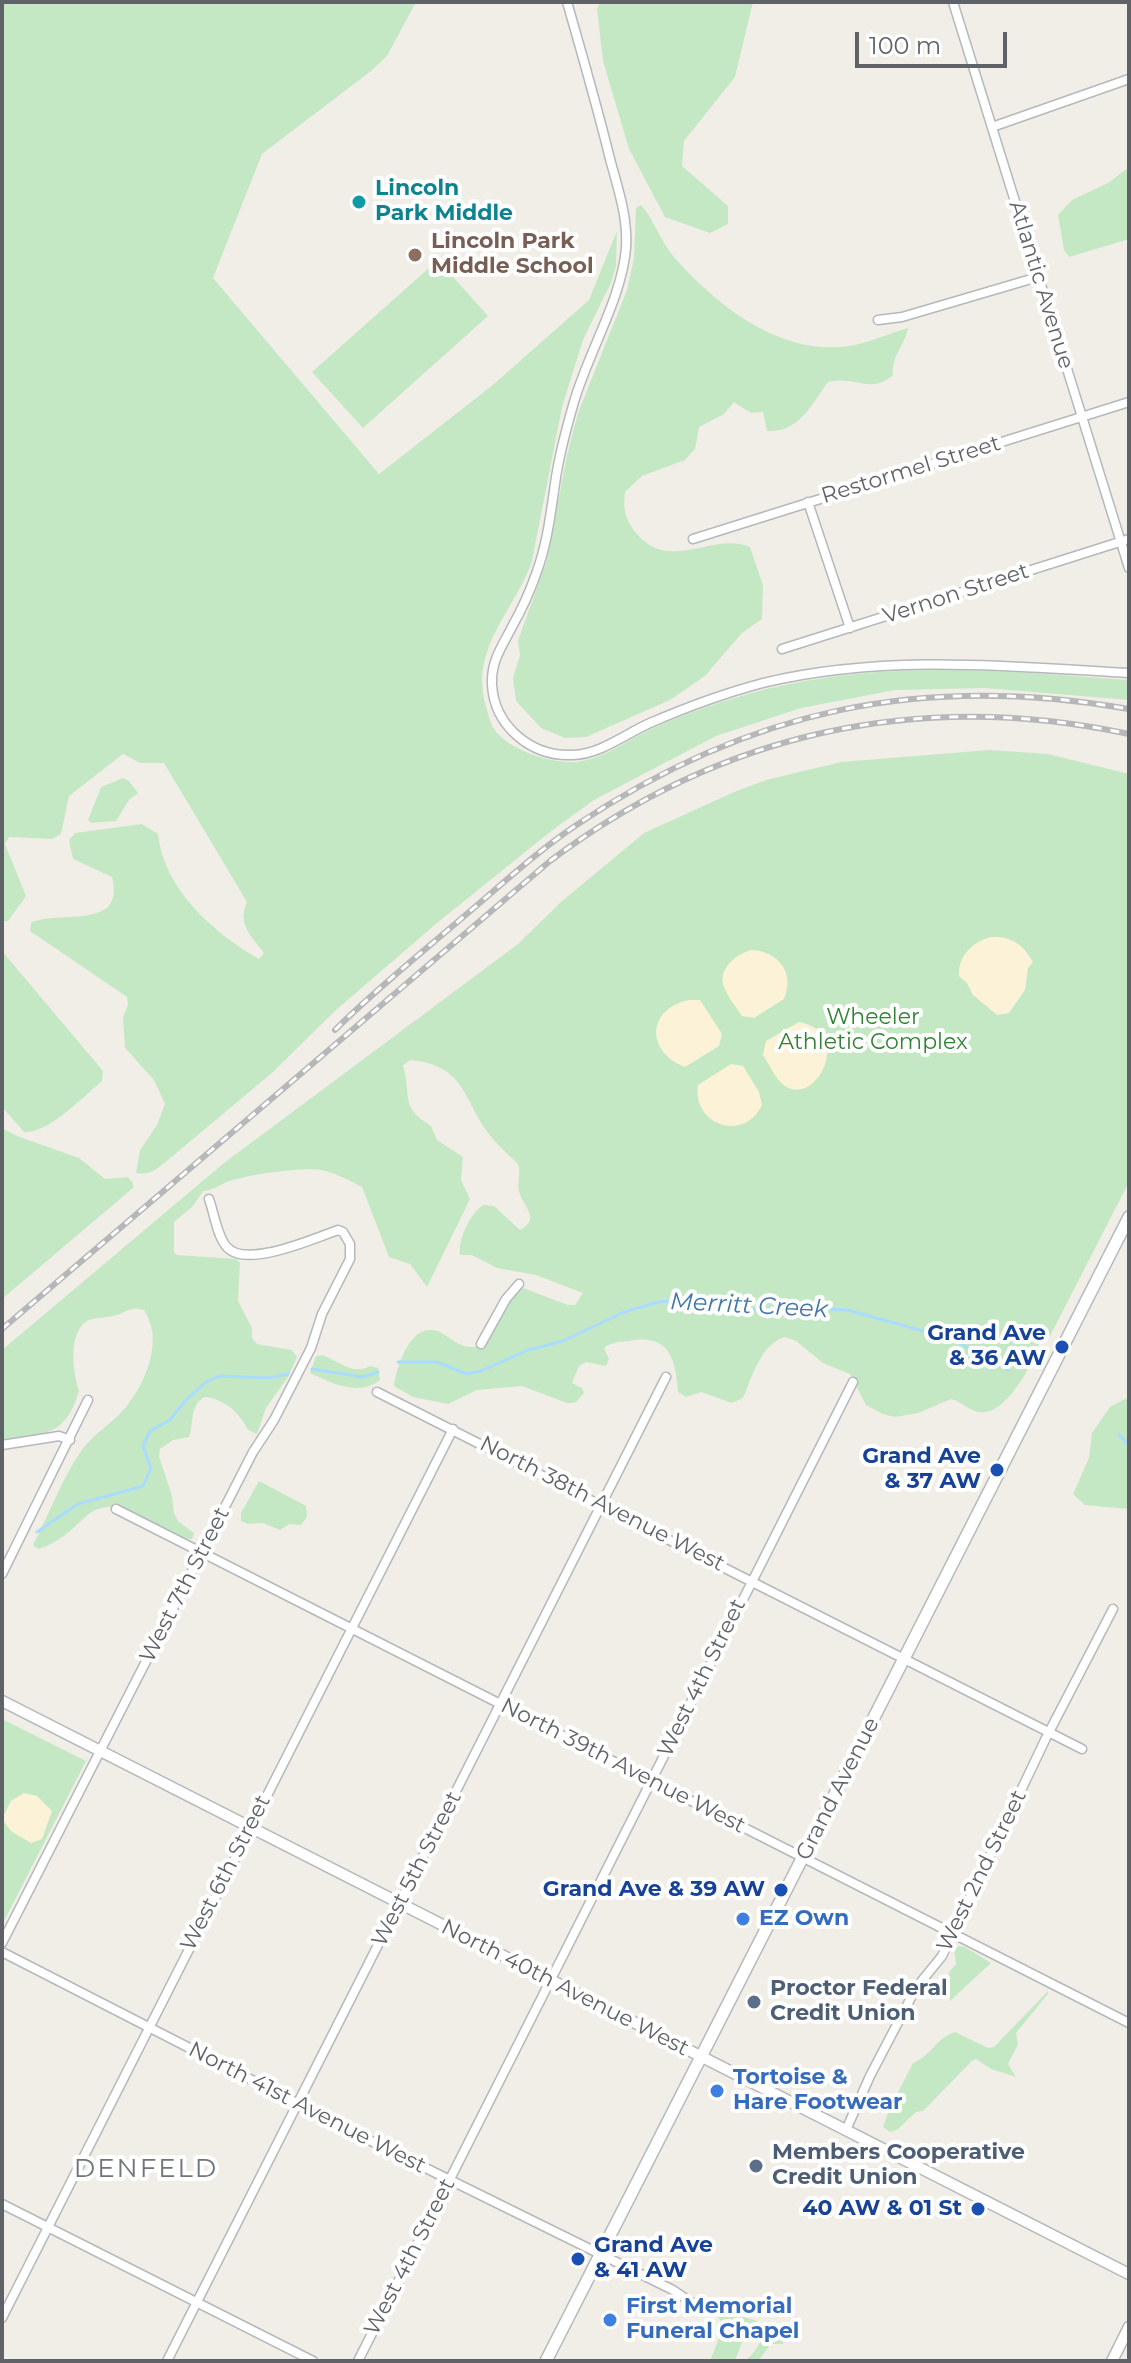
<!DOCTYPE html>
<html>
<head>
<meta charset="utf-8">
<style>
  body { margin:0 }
  #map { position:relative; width:1131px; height:2363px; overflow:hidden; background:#f1eee7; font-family:Montserrat,sans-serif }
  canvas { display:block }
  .frame { position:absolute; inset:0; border:4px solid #5f6368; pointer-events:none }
  .scale { position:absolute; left:855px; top:32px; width:152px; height:36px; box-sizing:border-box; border:4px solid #5f6368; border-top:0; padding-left:10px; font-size:24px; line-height:28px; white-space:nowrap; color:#5f6368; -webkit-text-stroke:6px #fff; paint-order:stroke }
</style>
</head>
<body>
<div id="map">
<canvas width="1131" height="2363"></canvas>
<div class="frame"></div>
<div class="scale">100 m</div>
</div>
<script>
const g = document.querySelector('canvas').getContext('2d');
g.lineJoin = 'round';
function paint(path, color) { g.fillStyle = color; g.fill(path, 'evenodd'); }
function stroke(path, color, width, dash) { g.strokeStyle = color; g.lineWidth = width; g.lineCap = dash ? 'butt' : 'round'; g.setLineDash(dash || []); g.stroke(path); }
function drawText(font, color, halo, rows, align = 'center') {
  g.font = font + ' Montserrat,sans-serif'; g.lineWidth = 8; g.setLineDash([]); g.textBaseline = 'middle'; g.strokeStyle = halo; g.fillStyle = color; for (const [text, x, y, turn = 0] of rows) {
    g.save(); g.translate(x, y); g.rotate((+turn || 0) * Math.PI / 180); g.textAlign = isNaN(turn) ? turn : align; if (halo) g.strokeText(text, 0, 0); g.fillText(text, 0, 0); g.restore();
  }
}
const green = new Path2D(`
  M2,2H416L387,56L371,71L262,154L213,278L379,474L494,384L589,300L617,231L616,266L611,283L583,340L562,407L532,561C515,611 469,648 486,706C488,713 490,723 494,729C509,751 556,766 582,761C605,757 627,741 647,731C677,717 707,706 738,697C869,658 995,670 1129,680V700L985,688L895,690L801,708L716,736L594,800L550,832L437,923L336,1010L273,1072L168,1160C158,1168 150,1176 136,1173L140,1150L157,1125L165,1104L154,1080L125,1048L123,1017L128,1005L127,997L30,931L31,923C58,909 126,932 112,877L73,859L69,840L75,833L142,824L158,834C164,890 214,933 259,959L264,953C251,936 237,924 247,902L164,763H140L123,754L69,796L61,834L52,839L9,837L5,844L26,896L8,921L2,922Z
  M600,2H753L735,77L684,141L682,166L728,206V224L710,233L665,217L629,149L603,61L597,9Z
  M1129,167V239L1069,257L1064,250L1058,215L1072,200L1108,183Z
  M641,205C654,219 660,241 674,257C718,307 784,359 855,345C873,341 890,333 908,328C905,345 891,356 893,375C870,395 856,375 828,382C811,405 799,433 767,431L763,412L751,413L734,402L724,414L699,427L695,449L685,460L642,476L625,492C623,510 625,518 636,533C669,574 714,531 750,547L763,585L762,619L742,633L705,676L689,687L670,700L586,737L565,738L541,728L516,701L513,678L520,655L518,641L521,632L547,560L567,455L578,413L627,290L634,258L636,208Z
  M438,260L488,316L363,428L312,372Z
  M989,750L1048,754L1129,774V1182L1050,1336L1041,1332C1040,1354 1010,1409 986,1412C970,1414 964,1402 951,1399L918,1413L895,1417L883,1414L866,1405L850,1374L823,1363L796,1341L785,1337C761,1344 752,1377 743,1398L732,1403L701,1392L686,1397L678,1392C676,1358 668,1333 629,1341C619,1342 612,1342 604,1348L609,1359L606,1366L586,1362L579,1366L572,1383L582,1388L584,1393L575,1403H567L522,1386L477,1390L448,1404L413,1397L394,1386C396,1369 408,1331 429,1330C448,1328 455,1354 483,1345L512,1294L523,1288L568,1305H575L583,1293L536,1275L497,1268L472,1255H460C458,1239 470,1214 483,1205L494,1206L520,1230C542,1218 522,1206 519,1191C517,1182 521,1173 518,1164C508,1154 497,1145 488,1133C462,1097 465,1066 411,1060L403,1065C412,1097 399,1106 431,1126L437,1140L463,1157L461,1180L470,1199L427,1287L410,1264L389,1257L362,1187C349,1180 335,1173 321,1170C300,1167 246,1175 227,1182C218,1186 213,1190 203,1191L193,1206L174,1222V1252L177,1255L236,1259L240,1263L238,1301L252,1328V1338L257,1344L292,1350L297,1357L288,1377L266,1408L257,1434L248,1430C240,1413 223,1398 204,1397C189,1407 194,1424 189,1437L173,1440L160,1449L159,1456L172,1496L174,1513L178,1521L194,1533L192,1539H186C176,1534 167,1530 158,1525C134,1513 108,1495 84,1518C71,1531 57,1543 39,1549L33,1545C49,1514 62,1479 81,1451C93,1434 113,1423 126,1407C146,1382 164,1340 144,1310C131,1306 126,1312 114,1316C106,1318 97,1317 89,1320C67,1330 73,1373 79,1391C65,1438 44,1433 2,1441V1350L224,1163L518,944L561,902L644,833L734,792L766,780L841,762Z
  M123,778L129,781L138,793L129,800L116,821L91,823L88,820L101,787Z
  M2,951L103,1071L102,1081C84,1096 48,1134 24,1132L2,1107Z
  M2,1128L17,1136L79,1158L105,1179L128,1177L133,1183V1188L2,1299Z
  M322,1355C340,1361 352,1376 370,1366L378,1368L380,1380C358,1397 332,1383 310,1373L316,1356Z
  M1129,1397V1509L1085,1505L1073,1494L1089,1458L1092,1433L1110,1407Z
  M259,1481L306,1506L307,1517L301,1525L289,1524L280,1530L263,1523L248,1524L241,1521V1513Z
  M2,1719L86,1761L2,1925Z
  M959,1946L965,1947L991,1963L950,2001L949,1972L956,1964L954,1949Z
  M1048,1991V1994L1016,2033L1018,2044L1008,2064L1016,2077L991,2069L976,2059L972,2061L923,2111L916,2112L898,2129L890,2132L883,2127L889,2110L913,2063C931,2056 936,2038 955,2032L988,2048L994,2047Z
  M715,2303C727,2304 728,2309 738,2315C747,2320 755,2317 761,2325L757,2334L742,2342L735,2361H710L724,2325L713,2311Z
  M774,2332L784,2338L783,2344H771L758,2361H743C759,2354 755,2339 774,2332Z`);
const sand = new Path2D(`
  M991,937C1011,936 1023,944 1033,962L1028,968L1025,990L1009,1013L997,1015L973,995L967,983L959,976C958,956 972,942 991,937Z
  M752,950C779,952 795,973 784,999L754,1018L742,1016C736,1007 728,997 724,987C717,969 737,953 752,950Z
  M689,1000H700L722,1034L719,1046L685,1067C646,1052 646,1009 689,1000Z
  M799,1022C854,1032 817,1107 785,1086C776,1080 769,1064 763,1055L766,1041Z
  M731,1064L743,1066L759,1092L762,1105C744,1143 692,1125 698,1085Z
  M24,1793L37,1796L52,1811L42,1839L31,1843L11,1831L2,1819L11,1801Z`);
const stream = new Path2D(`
  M398,1362H437L467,1374L481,1371L528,1350L563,1341L624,1312L659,1302L701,1299L752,1310L795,1307L847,1310L952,1339L1008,1370
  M312,1369L363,1377L378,1372
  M1119,1435L1129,1445
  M37,1532L78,1504L143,1486L151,1468L143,1446L150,1431L170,1420L185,1401L206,1382L219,1376L268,1378L288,1374`);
const minor = new Path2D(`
  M567,2C582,54 597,106 610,159C618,189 628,217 626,248C622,298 588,353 574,402C567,426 560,452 556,477C551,510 548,542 536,574C530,591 522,609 513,625C503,645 491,660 492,684C494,726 531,757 573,755C601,754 625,734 650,723C687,707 725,693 763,683C884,654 1007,666 1129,673
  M953,2L1129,568
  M992,127L1129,79
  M878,320L902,317L1038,277
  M808,502L850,628
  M693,539L1129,402
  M782,649L1129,539
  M481,1344L506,1299L519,1284
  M377,1392L1082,1749
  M2,1445L59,1436L70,1440
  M116,1509L1129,2023
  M2,1574L88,1400
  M2,1943L253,1452L274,1420L311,1348L322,1314L350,1259V1244L343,1232L338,1230C315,1238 244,1270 226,1246C217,1235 214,1213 209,1199
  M2,1952L373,2142L673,2290L698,2307
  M846,2130L870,2076L916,1988L942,1956L953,1933L1046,1738L1113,1609
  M2,2204L313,2361
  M2,2318L453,1429
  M167,2361L666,1377
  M358,2361L853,1382`);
const tertiary = new Path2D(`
  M2,1701L1129,2274
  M1112,2361L1129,2327`);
const secondary = new Path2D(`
  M546,2361L1129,1217`);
const rail = new Path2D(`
  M335,1030C375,990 419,955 462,918C499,887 535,853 575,826C749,709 923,673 1129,709
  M2,1329L550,861C722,732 919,689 1129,734`);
const markers = [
  [359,202,8,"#0f9aa8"],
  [415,255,8,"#8d6e63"],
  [1062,1347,8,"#1a4fb4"],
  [997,1470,8,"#1a4fb4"],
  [781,1890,8,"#1a4fb4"],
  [743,1919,8,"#3f7fe0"],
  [754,2002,8,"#5c6f8a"],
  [717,2091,8,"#3f7fe0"],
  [756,2166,8,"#5c6f8a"],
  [978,2209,8,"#1a4fb4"],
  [578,2259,8,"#1a4fb4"],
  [610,2320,8,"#3f7fe0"]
];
const cultureNames = [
  ["Lincoln",375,189],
  ["Park Middle",375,214]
];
const educationNames = [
  ["Lincoln Park",431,242],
  ["Middle School",431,267]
];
const streetNames = [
  ["Atlantic Avenue",1041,285,73],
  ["Restormel Street",911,470,-17],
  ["Vernon Street",956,594,-18],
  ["North 38th Avenue West",602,1504,27],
  ["West 7th Street",185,1585,-63],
  ["West 4th Street",702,1678,-64],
  ["North 39th Avenue West",623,1766,27],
  ["Grand Avenue",838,1789,-63],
  ["West 5th Street",417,1869,-63],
  ["West 2nd Street",982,1871,-64],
  ["West 6th Street",226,1873,-63],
  ["North 40th Avenue West",565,1988,27],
  ["North 41st Avenue West",307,2108,27],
  ["West 4th Street",410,2257,-63]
];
const parkNames = [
  ["Wheeler",873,1018],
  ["Athletic Complex",873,1043]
];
const transitNames = [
  ["Grand Ave",1046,1334],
  ["& 36 AW",1046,1359],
  ["Grand Ave",981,1457],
  ["& 37 AW",981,1482],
  ["Grand Ave & 39 AW",765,1890],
  ["40 AW & 01 St",962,2209],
  ["Grand Ave",594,2246,"left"],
  ["& 41 AW",594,2271,"left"]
];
const shopNames = [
  ["EZ Own",759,1919],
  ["Tortoise &",733,2078],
  ["Hare Footwear",733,2103],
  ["First Memorial",626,2307],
  ["Funeral Chapel",626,2332]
];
const serviceNames = [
  ["Proctor Federal",770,1989],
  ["Credit Union",770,2014],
  ["Members Cooperative",772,2153],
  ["Credit Union",772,2178]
];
const waterNames = [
  ["Merritt Creek",749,1306,3]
];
const quarterNames = [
  ["DENFELD",146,2169]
];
paint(green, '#c5e8c4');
paint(sand, '#fbf2d8');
stroke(stream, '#a9dcff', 3);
stroke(minor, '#b5b8bc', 11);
stroke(tertiary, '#b5b8bc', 13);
stroke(secondary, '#b6babf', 14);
stroke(minor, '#fff', 8);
stroke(tertiary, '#fff', 10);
stroke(secondary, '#fff', 11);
stroke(rail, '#b6b7b8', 6);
stroke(rail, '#fff', 3, [9]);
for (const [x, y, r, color] of markers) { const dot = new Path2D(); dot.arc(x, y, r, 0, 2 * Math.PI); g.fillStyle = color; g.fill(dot); stroke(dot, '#fff', 3); }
drawText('bold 22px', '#0d838f', '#fff', cultureNames, 'left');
drawText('bold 22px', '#785e54', '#fff', educationNames, 'left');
drawText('22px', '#5f6368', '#fff', streetNames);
drawText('22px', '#328234', '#fff', parkNames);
drawText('bold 22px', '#164399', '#fff', transitNames, 'right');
drawText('bold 22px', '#366cbe', '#fff', shopNames, 'left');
drawText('bold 22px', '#4e5e75', '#fff', serviceNames, 'left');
drawText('italic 24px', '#4078ac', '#fff', waterNames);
g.letterSpacing = '2px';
drawText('26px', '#70757a', '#fff', quarterNames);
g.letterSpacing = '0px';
</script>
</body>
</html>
